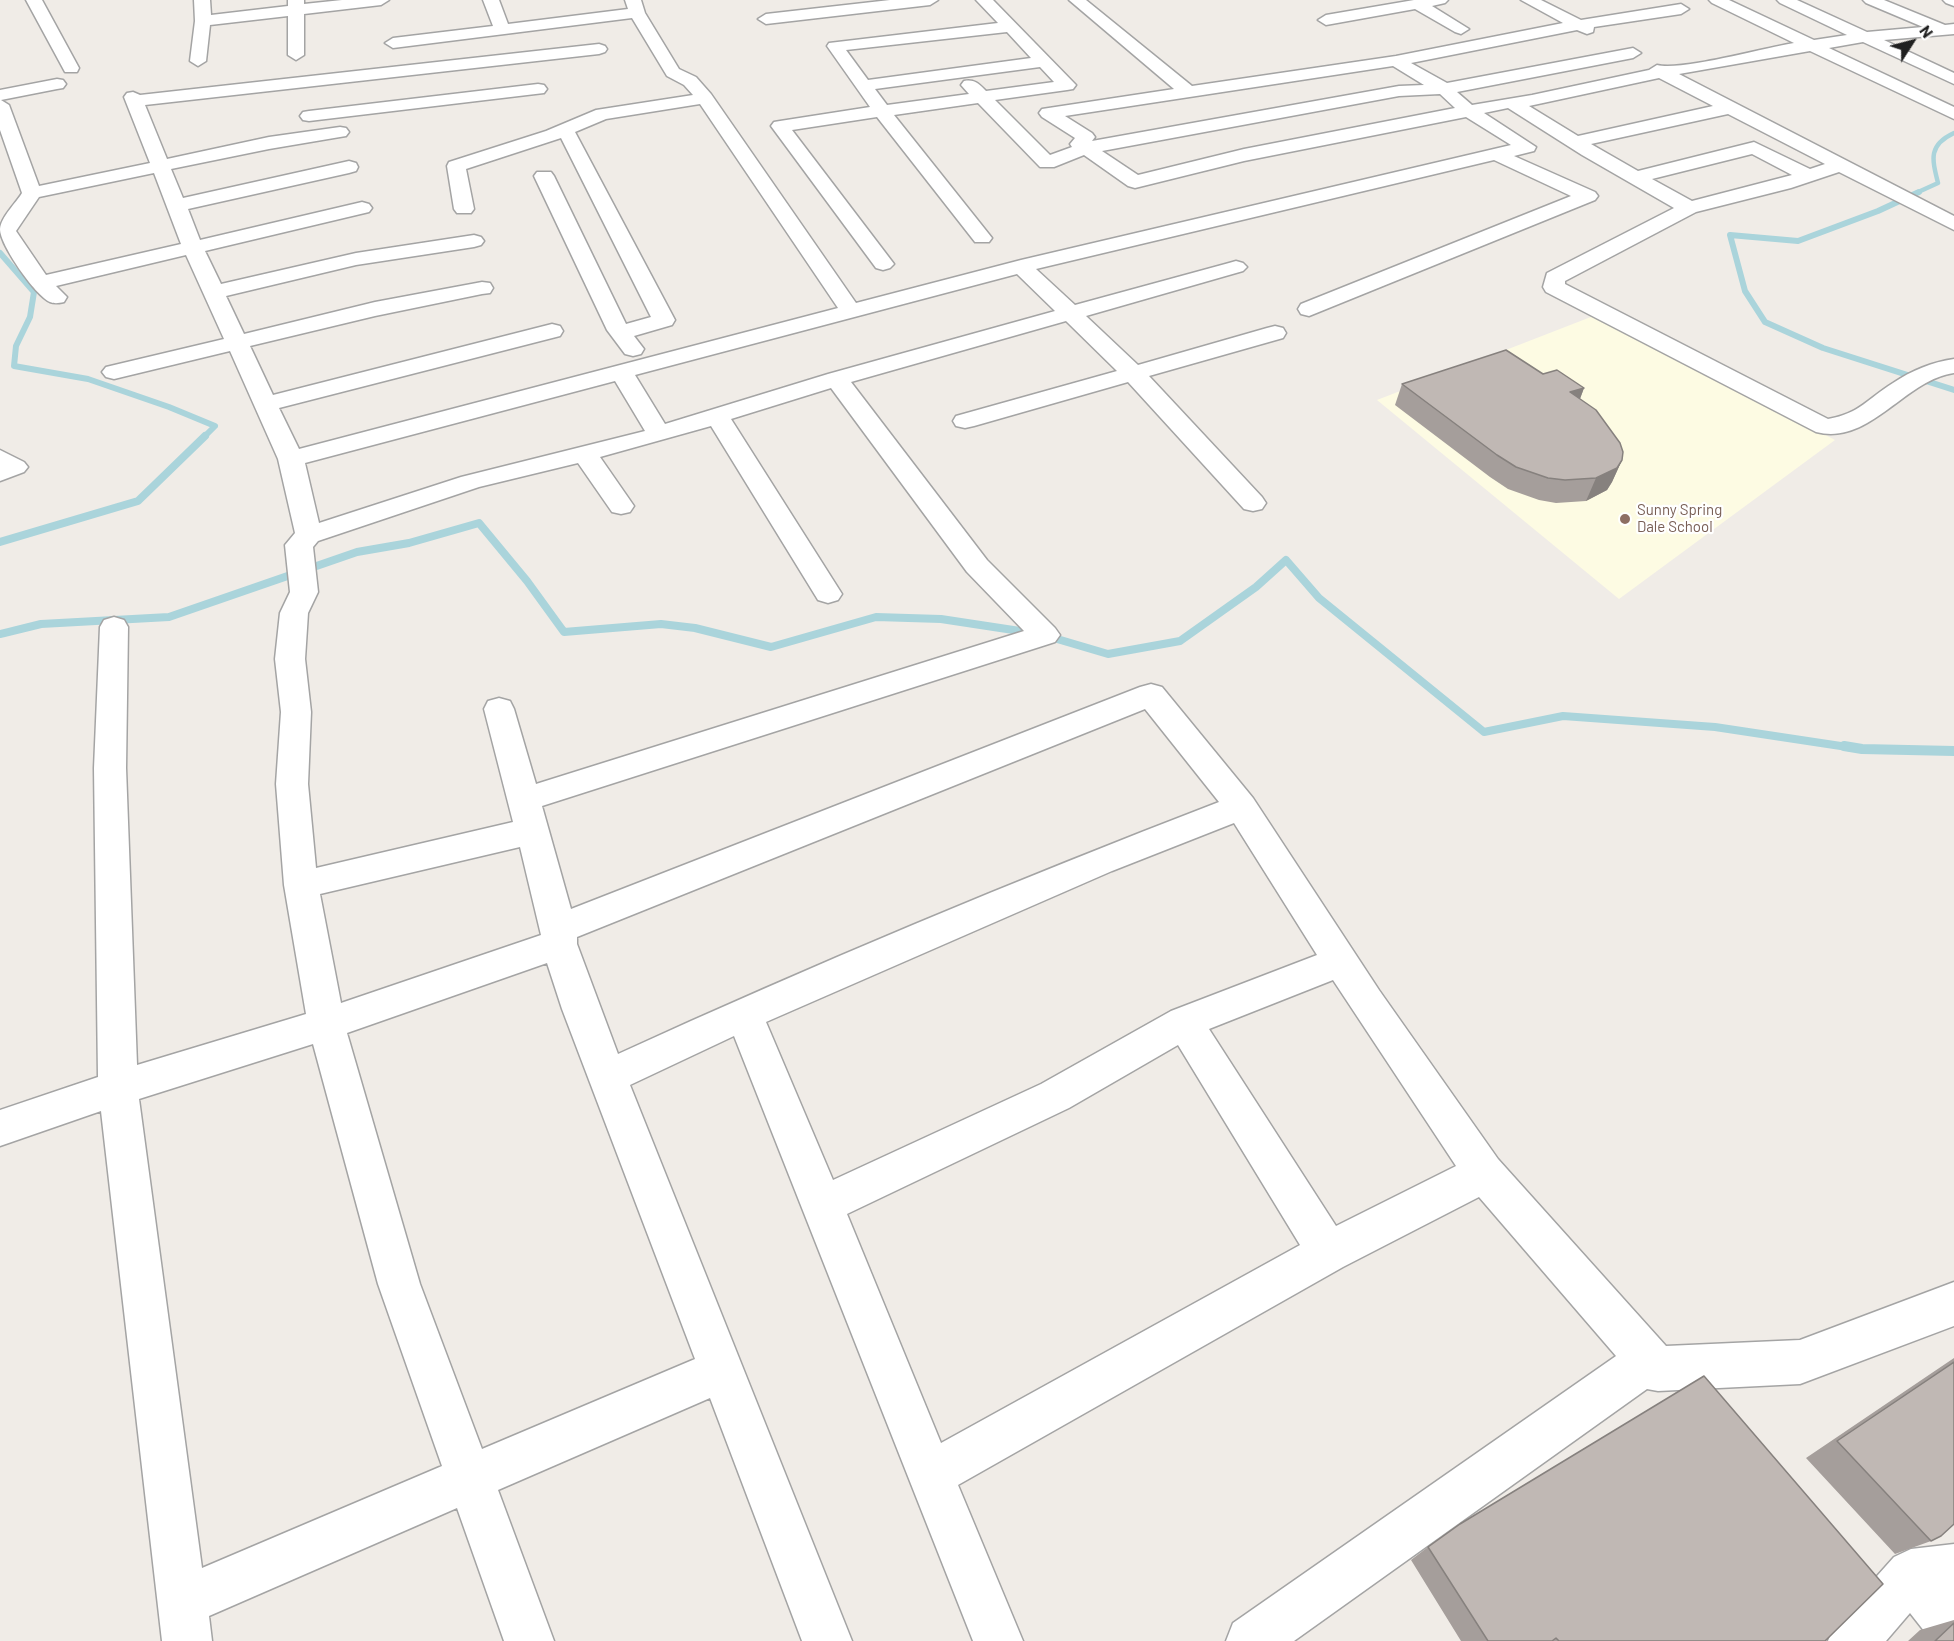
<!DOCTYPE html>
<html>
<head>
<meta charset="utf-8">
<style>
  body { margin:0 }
  #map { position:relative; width:1954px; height:1641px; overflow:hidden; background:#f0ece7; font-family:Barlow,sans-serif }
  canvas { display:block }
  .north { position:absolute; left:1882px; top:12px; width:60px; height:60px; -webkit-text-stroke:4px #fff; paint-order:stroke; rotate:54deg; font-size:16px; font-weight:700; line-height:24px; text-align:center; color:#202020 }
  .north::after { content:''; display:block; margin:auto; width:21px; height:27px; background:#202020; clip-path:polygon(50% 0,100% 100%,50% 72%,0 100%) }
</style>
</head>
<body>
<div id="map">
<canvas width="1954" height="1641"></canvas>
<div class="north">N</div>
</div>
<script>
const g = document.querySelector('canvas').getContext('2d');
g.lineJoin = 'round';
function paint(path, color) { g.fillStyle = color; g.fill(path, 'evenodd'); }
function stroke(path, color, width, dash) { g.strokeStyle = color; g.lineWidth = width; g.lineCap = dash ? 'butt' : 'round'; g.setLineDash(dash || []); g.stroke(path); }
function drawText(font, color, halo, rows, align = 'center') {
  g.font = font + ' Barlow,sans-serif'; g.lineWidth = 4.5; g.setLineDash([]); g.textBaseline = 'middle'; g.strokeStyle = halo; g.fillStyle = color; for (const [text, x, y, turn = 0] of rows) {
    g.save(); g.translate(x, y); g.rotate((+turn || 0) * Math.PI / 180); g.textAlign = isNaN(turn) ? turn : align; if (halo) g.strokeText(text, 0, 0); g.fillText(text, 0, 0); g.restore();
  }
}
const education = new Path2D(`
  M1596,315L1835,440L1619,599L1377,400Z`);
const streamFar3 = new Path2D(`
  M1916,193L1938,183C1932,159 1928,145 1954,133`);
const streamFar2 = new Path2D(`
  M1919,192L1878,211L1798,241L1730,235L1745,291L1765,322L1823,348L1954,390
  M0,253L34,292L30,317L16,346L14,366L88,379L169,407L215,426L203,438`);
const streamFar1 = new Path2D(`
  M0,542L138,501L205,436
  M0,634L41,624L169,617L357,552L409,543L479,523L527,581L564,632L661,624L695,628L771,647L876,617L941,619L1033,633
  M1047,636L1108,654L1180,641L1256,587L1286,560L1319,598L1484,732L1563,716L1715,727L1854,748`);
const stream = new Path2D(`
  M1844,746L1862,749L1954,751`);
const street = new Path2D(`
  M26,0H42L79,68L77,72H65Z
  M194,0H210L211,15L288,6V0H304V4L342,0H389L381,5L304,14V55L296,60L288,55V16L210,25L206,61L198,66L190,61L195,21Z
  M483,0H499L508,24L628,9L625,0H641L645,13L679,69L696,77L711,94L856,303L1021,260L1511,145L1466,117L1244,161L1135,188L1128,186L1084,155L1054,167H1040L978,103L894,115L992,238L989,242H975L877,117L792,130L894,264L890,268L883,270L876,268L771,126L774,122L780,121L870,107L827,46L829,43L998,23L976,0H993L1076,85L1073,89L1067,90L995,100L1050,155L1072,147L1070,144L1075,138L1042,117L1039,113L1042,109L1174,89L1069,0H1086L1192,86L1396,56L1563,23L1521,0H1541L1581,20L1681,4L1689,9L1681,14L1594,27L1593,32L1587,34L1577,30L1411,63L1447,83L1633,48L1641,53L1633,58L1457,92L1472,105L1532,95L1649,70L1657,65C1682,71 1763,48 1794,43L1712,3L1709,0H1729L1814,40L1847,35L1780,3L1777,0H1797L1867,32L1923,27L1866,3L1863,0H1884L1945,25L1954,24V34L1884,40L1954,73V84L1863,42L1829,48L1954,107V119L1810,51L1679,74L1954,216V230L1839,172L1791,188L1696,212L1565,281V284L1828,419C1861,413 1867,399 1893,383C1911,371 1932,362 1954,359V373C1904,380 1870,446 1816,432L1546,292L1543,287L1547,273L1674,208L1582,155L1508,108L1484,113L1536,147L1534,151L1514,156L1595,192L1598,196L1595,200L1309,316L1301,314L1298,309L1301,304L1571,196L1494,160L1036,269L1075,305L1229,263L1236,261L1243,263L1247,267L1243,271L1086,316L1138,365L1267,328L1275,326L1283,328L1286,333L1283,338L1149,376L1262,497L1266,503L1262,509L1253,511L1244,509L1128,382L974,426L965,428L956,426L953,421L956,416L1117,371L1066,321L851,382L987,560L1055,628L1060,635L1055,642L542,806L571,909L1140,687L1151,684L1162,687L1253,798L1379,990L1498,1159L1666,1346L1800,1340L1954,1282V1326L1800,1384L1658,1391L1647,1389L1294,1641H1226L1233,1623L1616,1356L1479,1197L1343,1267L958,1485L1023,1641H973L734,1036L630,1085L852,1641H802L710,1398L498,1490L554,1641H504L457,1508L209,1616L212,1641H162L101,1111L0,1146V1110L98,1077L94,768L100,627L104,620L114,617L124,620L128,627L126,768L137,1065L306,1014L284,885L276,784L281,712L275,659L280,613L290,592L285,545L295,533L278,459L230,351L114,379L106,377L102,372L106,367L224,339L186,255L56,286L67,297L64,302C59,303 55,304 50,302C35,295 0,245 0,229C1,217 16,203 22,193L0,130V90L57,79L63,80L66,84L63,88L57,89L1,100L9,105L39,186L150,163L124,97L127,93L133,92L140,95L599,44L605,46L607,49L605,52L599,54L145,105L167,159L269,137L340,127L346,128L349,132L346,136L340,137L269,149L171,169L183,198L349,161L356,163L358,167L356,171L349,173L188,209L200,240L362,202L369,204L372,208L369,212L205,251L221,284L356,253L474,235L481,237L484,241L481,245L474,247L356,265L226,296L244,334L375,302L482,282L490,283L493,288L490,293L482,294L375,316L250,346L273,395L552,324L560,326L563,331L560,336L279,408L299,449L838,308L700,104L606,119L575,132L675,320L672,325L634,336L644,349L641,354L633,356L625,354L607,330L534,176L537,172H551L554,176L626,324L651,317L561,138L466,169L474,209L471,213H457L454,209L447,166L449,162L546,131L596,110L693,95L684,85L667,76L632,18L393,48L385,43L393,38L493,26ZM1007,32L1031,58L868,80L846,50ZM1393,66L1424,85L1399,86L1092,141L1095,137L1092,133L1065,116ZM1040,67L1054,82L986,91C979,84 975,79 964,81L961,85L969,94L887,105L875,89ZM1659,78L1713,106L1578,136L1529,106ZM1440,94L1455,108L1244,149L1138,175L1102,151L1399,96ZM1728,114L1825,164L1810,169L1754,142L1638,171L1591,144ZM1752,154L1792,175L1692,201L1652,179ZM154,173L181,244L46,275L16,231L39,197ZM1017,274L1055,311L828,374L665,424L635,375ZM615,381L645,431L461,477L319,523L305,463ZM831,388L967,572L1024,631L536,784L514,709L510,701L499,698L488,701L484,709L513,822L316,868L308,784L311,712L305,659L308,613L318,592L313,547L318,541L479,487L578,463L612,512L621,514L630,512L634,506L600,457L711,426L818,600L828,603L838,600L842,594L731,419ZM1145,709L1219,802C1016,880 815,964 618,1054L577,944V937ZM1234,823L1317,955L1171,1011L1041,1084L833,1180L766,1022L1112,871ZM520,847L541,935L341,1003L320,894ZM547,963L562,1009L695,1359L482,1449L420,1284L347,1033ZM1333,980L1456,1166L1336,1226L1209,1029ZM313,1044L378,1284L442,1466L202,1568L139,1099ZM1178,1045L1300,1245L941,1443L847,1214L1069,1108Z
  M890,0H938L930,5L766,24L758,19L766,14Z
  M1414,0H1448L1445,3L1432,6L1469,29L1461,34L1455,32L1415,9L1326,25L1318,20L1326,15Z
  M1943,0H1954V6L1946,3Z
  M538,84L544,85L547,89L544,93L309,121L303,120L300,116L303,112L309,111Z
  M0,450L24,462L28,467L24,472L0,481Z
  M1954,1544V1641H1932L1910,1613L1886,1641H1828L1835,1623L1894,1557L1911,1549Z`);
const wall = new Path2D(`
  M1543,374L1584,388L1580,399L1622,460L1612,482L1607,490L1586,501L1556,503L1539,500L1508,489L1490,477L1395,405L1402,384Z
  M1954,1358V1524L1931,1541L1895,1554L1806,1458Z
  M1428,1547L1825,1641H1461L1411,1560Z
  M1954,1620V1641H1908L1920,1630Z`);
const shadedWall = new Path2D(`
  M1584,388L1576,409L1570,392Z
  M1622,460L1612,482L1607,490L1586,501L1596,478Z`);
const building = new Path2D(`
  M1506,350L1543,374L1557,370L1584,388L1570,392L1596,410L1620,443L1623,452L1622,460L1617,468L1596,478L1565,480L1548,478L1516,467L1497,455L1402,384Z
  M1954,1362V1524L1941,1536L1931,1541L1837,1441Z
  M1704,1376L1883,1584L1825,1641H1559L1556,1638L1552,1641H1488L1428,1547L1460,1524Z
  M1954,1623V1641H1935Z`);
const markers = [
  [1625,519,6,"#8d6e63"]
];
const educationNames = [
  ["Sunny Spring",1637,510],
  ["Dale School",1637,527]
];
paint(education, '#fdfbe3');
stroke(streamFar3, '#aad4db', 4.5);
stroke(streamFar2, '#aad4db', 6);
stroke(streamFar1, '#aad4db', 8);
stroke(stream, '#aad4db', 10);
stroke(street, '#a4a4a4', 3);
paint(street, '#fff');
paint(wall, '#a59e9b');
paint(shadedWall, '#86817e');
paint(building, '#c0b8b4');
stroke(building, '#86817e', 1.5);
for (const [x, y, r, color] of markers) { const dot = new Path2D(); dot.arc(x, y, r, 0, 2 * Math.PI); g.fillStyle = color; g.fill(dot); stroke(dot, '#fff', 2); }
drawText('15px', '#785e54', '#fff', educationNames, 'left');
</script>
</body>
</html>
